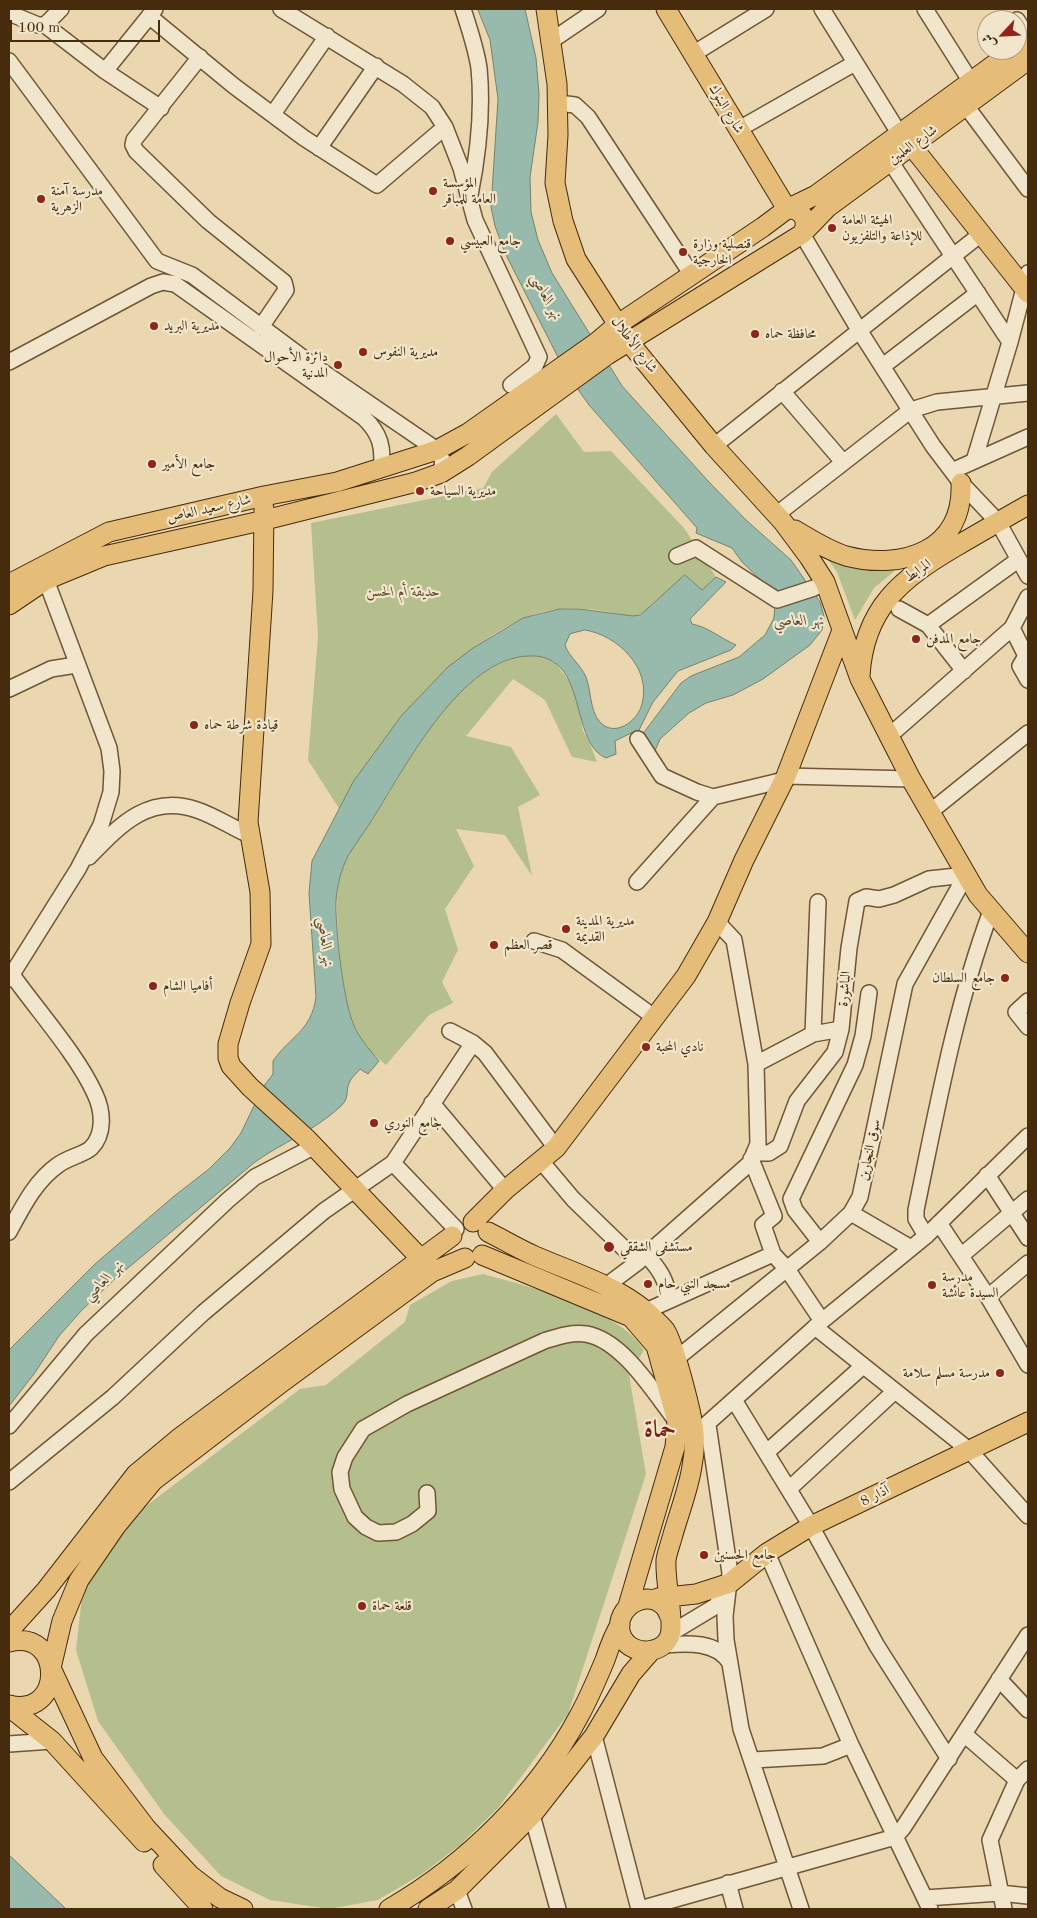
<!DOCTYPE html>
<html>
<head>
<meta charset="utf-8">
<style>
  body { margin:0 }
  #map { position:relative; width:1037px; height:1918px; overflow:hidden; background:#ead7b0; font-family:"Old Standard TT",Amiri,serif }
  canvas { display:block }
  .frame { position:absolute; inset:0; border:10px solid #462b0c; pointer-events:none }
  .north { position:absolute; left:977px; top:10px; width:50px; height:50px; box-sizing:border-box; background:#f1e5cc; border:1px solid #ad9b7f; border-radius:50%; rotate:245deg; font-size:14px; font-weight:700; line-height:20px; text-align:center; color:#462b0c }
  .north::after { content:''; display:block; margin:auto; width:18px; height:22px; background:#8f2418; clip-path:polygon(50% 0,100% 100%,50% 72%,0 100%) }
  .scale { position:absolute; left:10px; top:20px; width:150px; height:22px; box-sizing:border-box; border:2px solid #462b0c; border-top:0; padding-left:6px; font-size:15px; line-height:18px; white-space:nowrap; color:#462b0c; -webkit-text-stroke:4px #f1e5cc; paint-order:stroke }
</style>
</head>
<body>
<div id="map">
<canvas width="1037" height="1918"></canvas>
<div class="frame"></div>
<div class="north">ش</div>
<div class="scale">100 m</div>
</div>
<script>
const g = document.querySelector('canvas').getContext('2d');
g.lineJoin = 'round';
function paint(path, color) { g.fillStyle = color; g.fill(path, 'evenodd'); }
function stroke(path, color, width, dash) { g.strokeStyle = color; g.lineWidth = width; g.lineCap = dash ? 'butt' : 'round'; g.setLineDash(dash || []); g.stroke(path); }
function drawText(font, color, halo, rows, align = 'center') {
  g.font = font + ' "Old Standard TT",Amiri,serif'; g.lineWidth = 4.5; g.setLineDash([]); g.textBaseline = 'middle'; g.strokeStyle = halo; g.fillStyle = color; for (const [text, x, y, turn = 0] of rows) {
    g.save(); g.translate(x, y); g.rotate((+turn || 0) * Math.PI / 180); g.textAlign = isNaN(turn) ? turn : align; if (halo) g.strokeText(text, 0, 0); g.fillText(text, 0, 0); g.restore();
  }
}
const green = new Path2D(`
  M556,414L584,452L611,451L684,528L716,577C712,581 707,587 702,590C689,598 667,592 655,601C647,607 644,616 634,616C628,617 621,614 615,613C597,610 577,607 559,609C476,617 373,739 340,810L308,760L318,636L311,523L483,488L492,472Z
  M816,543L910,558L874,588L855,620L837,572Z
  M534,655L545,657L556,664L571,684L577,697L583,731L589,741L597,762L572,757L545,700L513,679L466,736L511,747L540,795L518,807L532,876L505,835L456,829L474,866L445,909L458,950L442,982L453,1003L429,1015L386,1065C372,1054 361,1041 354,1025C342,1000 332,901 340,875C347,852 364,833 377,813C411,758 460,658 534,655Z
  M483,1274C527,1286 620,1309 644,1350L629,1375L646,1474L568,1714L498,1808L460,1845L422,1874L378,1900L329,1909L270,1900L221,1876L164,1814L98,1721L76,1650L82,1596L98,1562L133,1516L300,1389L326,1385L405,1322L410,1305L452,1281Z`);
const water = new Path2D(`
  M478,9H525L536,58L539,94L538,122L530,177L531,212L538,240L552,273L622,386L709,482L746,520L791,560L820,602L824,616L822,630L810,645L763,679L733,695L706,703L689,713L660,739L654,753L646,737L642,735L681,683L691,676L739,657L765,635L774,618L775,602L767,586L742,562L732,548L696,533L697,528L589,405L565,371L505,253L495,226L491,207L498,99L490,40Z
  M685,575L702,590L716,577L726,582L690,619L692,624C708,627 720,638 736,645L731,650L678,671L653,702L638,732L635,731L615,741L616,754L606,758C579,747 582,697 564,672C555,660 543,655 528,656C463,658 407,763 377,812C368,827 357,841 348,856C341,870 337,885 336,901C335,927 343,999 353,1023C358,1037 369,1049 379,1061L368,1074L360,1069C357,1073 352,1077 350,1081C345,1090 350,1098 341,1106C316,1130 283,1142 255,1162L116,1278L82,1310L59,1336L34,1374L9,1406V1350L95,1264L173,1197L209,1169L230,1148L241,1133L263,1087L273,1074V1061C291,1035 311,1032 316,997L309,893L312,861L353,782L402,715L448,667L473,648L523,618L559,609H579L633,616L640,615ZM585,630C617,635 652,668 642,704C638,721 614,739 599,721C590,710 591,690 586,677C581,665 569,657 565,645L570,634Z
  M9,1855L63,1906L66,1909H9Z`);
const minor = new Path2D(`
  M281,9L403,84L432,107L445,127L461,168L475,220L539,357L535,366L511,385
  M463,9C469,28 476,48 479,68C483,109 478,155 470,195
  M822,9L899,133
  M925,9L971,82
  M9,13L38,25H45L61,9
  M149,16L234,86L304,138L377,185L445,127
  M1017,20L1028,38
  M45,25L105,71L161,108
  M551,41L598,9
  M693,54L766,9
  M200,57L134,140L133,145L136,151L208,221L284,282L286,290L261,327
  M9,61L157,261L192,275L314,366L437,450L443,461L441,473
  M105,71L155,9
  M558,103L575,105L588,117L692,275
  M966,106L1028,189
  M273,114L327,36
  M739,129L855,63
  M319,148L376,66
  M890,161L1010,342
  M802,234L859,330L933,446L961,483L998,522L1028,576
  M9,362L151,286L163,282L175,284L364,418C380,433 384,448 381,469
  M883,366L978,293
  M782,391L843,462
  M714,446L981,234
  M974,461L1010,342L1028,273
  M952,471L1028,437
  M776,515L911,410L937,402L1028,393
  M677,556L696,548L777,600L814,588L825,582
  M899,609L928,625
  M1012,628L1026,656L1020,666L1028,680
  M964,671L928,625L1018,560
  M9,689L51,669L76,665
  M888,737L1012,628L1028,597
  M638,739L662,776L697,792L713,797L784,780
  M786,776L911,779
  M930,812L1028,733
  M89,857C119,826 149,793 197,810C215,816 231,827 249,835
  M637,882L713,797
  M534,941L562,950L654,1017
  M9,976H13C38,1011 78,1056 95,1094C103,1111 105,1134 91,1148C85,1154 67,1158 58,1165C35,1181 22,1208 9,1232
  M9,979L78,869L101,825L111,792L112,771L109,748L46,580
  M1028,1001L1016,1012L1028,1027
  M450,1031L473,1043L485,1053L556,1148
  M813,1034L818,902
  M756,1064L813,1034L841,1029
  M432,1103L505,1190
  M754,1153H769L780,1146L797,1101L835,1052L841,1029L849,948L857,901L866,897L879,899L894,895L929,879L966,875
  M751,1159L774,1216L763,1225L773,1254L787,1269L822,1321
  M541,1161L573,1199L638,1262
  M393,1163L456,1229
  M987,1175L1028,1238
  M851,1213L911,1248
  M939,1223L988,1297L1028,1365
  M926,1236L916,1219V1210C937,1109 955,1008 991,911
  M820,1242L795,1210L791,1199L855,1065L863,1036L869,993
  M646,1255C660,1269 666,1280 670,1300
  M962,1255L1028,1199
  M606,1286L638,1262L750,1163L758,1144L756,1064L734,940L717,922
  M988,1297L1028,1263
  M646,1311L773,1254
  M815,1327L969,1450L1028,1516
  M676,1359L820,1242L851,1213L860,1197L905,984L966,875
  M734,1400L811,1526L877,1646L949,1759
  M708,1425L730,1573L725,1616L726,1640L741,1729L801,1909
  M9,1426L86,1334L228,1200L255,1177L315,1146
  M700,1430L822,1321L926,1236L1028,1136
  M767,1452L863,1366
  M9,1482L113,1397L203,1313L324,1211L393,1163L473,1043
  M789,1489L895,1391
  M427,1493L428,1511L412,1524L396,1532L378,1533L366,1527L355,1517L342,1489L340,1472L345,1457L363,1429L407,1404L544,1341C557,1337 571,1332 586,1334C622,1340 653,1391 674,1418
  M767,1553L851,1745L930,1909
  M671,1633L716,1606L726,1589
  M664,1645C687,1643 717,1641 730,1663
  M999,1679L1028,1710
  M964,1734L1017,1780
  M594,1736L639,1909
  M9,1744L52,1741
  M753,1760L823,1756L851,1745
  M532,1815L558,1909
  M728,1883L735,1909
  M457,1890L464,1909
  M925,1898L1000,1893L1028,1896
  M640,1909L895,1837L903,1828L1028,1635
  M1004,1909L990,1840L1017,1780L1028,1769`);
const major = new Path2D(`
  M546,9L557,84L558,135L555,183L563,221L576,259L629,342L714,446L783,522L809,557L825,582L860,679L911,779L978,895L1028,953
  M666,9L787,209
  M1017,48L1028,39
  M911,145L1028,293
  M802,234L828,207L1028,60
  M264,508L263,591L248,822L260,892L261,944L240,1003L228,1044V1058L231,1066L250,1087L307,1139L422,1260
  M795,530C812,540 827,550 846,556C903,571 964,550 961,483
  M9,584L109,532L264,496L337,482L437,450L468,433L597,342L617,325L763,227L787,209L816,195L1014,50
  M9,605L46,580L104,556L265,520L416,482L441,473L468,456L607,355L802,234C810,221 802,208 787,209
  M860,676C864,608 901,579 955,547C979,533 1003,519 1028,505
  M473,1222L505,1190L556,1148L686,976L717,922L744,860L786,776L841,633
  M488,1232C504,1240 519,1249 535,1256C572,1272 615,1285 646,1311C652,1317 660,1324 665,1330C674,1343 694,1420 694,1435C695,1445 694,1456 692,1466C689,1488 678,1516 672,1538C670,1545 667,1553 666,1560C665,1582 672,1606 671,1628C671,1654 633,1659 622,1637C610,1612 644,1586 664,1606C667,1609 669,1615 671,1619
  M482,1255L631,1317L656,1346L677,1421L675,1447L628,1606
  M658,1598L696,1594L730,1583L767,1553L811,1526L1028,1422
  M9,1631L46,1590L136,1474L178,1439L452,1236
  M9,1642C64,1628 65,1719 9,1705
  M9,1707L52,1741L144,1842
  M163,1865L203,1909
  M243,1909L220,1898L190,1875L147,1829L93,1758L51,1668L62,1621L79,1580L116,1526L153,1481L281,1383L432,1272L465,1258
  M389,1909C467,1864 537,1795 579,1716C589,1698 597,1679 605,1660C609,1648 613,1636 620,1625
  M428,1909L457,1890L532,1815L594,1736L631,1674L651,1651`);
const markers = [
  [433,191,5,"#8f2418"],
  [41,199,5,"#8f2418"],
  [832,228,5,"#8f2418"],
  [450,241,5,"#8f2418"],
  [683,252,5,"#8f2418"],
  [154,326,5,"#8f2418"],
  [755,334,5,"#8f2418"],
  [363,352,5,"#8f2418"],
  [338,365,5,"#8f2418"],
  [152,464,5,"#8f2418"],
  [420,491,5,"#8f2418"],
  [916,639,5,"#8f2418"],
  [194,725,5,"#8f2418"],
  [566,929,5,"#8f2418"],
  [494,945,5,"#8f2418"],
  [1005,978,5,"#8f2418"],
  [153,986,5,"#8f2418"],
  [646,1047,5,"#8f2418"],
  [374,1123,5,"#8f2418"],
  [609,1247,6,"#8f2418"],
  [648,1284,5,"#8f2418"],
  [932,1285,5,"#8f2418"],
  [1000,1373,5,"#8f2418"],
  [704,1555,5,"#8f2418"],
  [362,1606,5,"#8f2418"]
];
const streetNames = [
  ["شارع البنوك",726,109,59],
  ["شارع العلمين",913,145,-36],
  ["شارع الأطلال",634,345,53],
  ["شارع سعيد العاص",209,509,-13],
  ["المرابط",918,571,-35],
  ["الباشورة",845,989,-85],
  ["سوق النجارين",870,1150,-78],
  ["8 آذار",875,1496,-26]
];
const poiNames = [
  ["المؤسسة",443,183],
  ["العامة للمباقر",443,199],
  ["مدرسة آمنة",51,191],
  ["الزهرية",51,207],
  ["الهيئة العامة",842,220],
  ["للإذاعة والتلفزيون",842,236],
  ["جامع العبيسي",460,241],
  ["قنصلية وزارة",693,244],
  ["الخارجية",693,260],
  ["مديرية البريد",164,326],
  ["محافظة حماه",765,334],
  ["مديرية النفوس",373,352],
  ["دائرة الأحوال",328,357,"right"],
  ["المدنية",328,373,"right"],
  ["جامع الأمير",162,464],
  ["مديرية السياحة",430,491],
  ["جامع المدفن",926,639],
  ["قيادة شرطة حماه",204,725],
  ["مديرية المدينة",576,921],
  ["القديمة",576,937],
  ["قصر العظم",504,945],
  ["جامع السلطان",995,978,"right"],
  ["أفاميا الشام",163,986],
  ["نادي المحبة",656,1047],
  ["جامع النوري",384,1123],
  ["مستشفى الشققي",620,1247],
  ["مدرسة",942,1277],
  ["السيدة عائشة",942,1293],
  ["مسجد النبي حام",658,1284],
  ["مدرسة مسلم سلامة",990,1373,"right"],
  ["جامع الحسنين",714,1555],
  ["قلعة حماة",372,1606]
];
const parkNames = [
  ["حديقة أم الحسن",403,592]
];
const waterNames = [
  ["نهر العاصي",546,297,62],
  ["نهر العاصي",799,621],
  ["نهر العاصي",325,942,83],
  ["نهر العاصي",104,1281,-45]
];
const townNames = [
  ["حماة",660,1431]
];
paint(green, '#b4bf8d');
paint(water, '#98baac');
stroke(water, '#77816c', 1);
stroke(minor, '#6f5635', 18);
stroke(major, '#462b0c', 21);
stroke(minor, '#f1e5cc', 15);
stroke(major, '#e5bc78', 19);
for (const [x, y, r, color] of markers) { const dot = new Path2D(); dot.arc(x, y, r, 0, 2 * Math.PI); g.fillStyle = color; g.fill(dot); stroke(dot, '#f1e5cc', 2); }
drawText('14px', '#462b0c', '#f1e5cc', streetNames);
drawText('14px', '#462b0c', '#f1e5cc', poiNames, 'left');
drawText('italic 14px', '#5c4926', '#f1e5cc', parkNames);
drawText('italic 15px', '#56482c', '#f1e5cc', waterNames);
drawText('bold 24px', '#7a1f14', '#f1e5cc', townNames);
</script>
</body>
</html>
